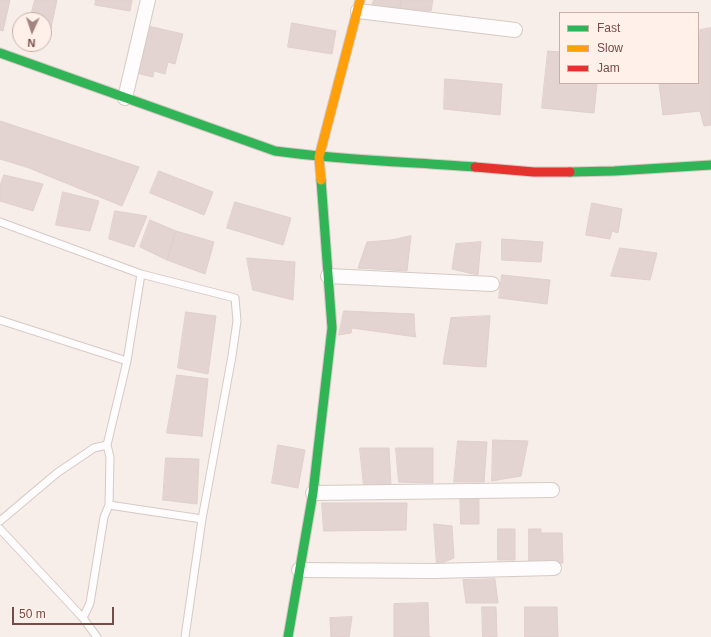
<!DOCTYPE html>
<html>
<head>
<meta charset="utf-8">
<style>
  body { margin:0 }
  #map { position:relative; width:711px; height:637px; overflow:hidden; background:#f7eee9; font-family:Arial,sans-serif }
  canvas { display:block }
  .legend { position:absolute; left:559px; top:12px; width:140px; height:72px; box-sizing:border-box; background:#fff1ea; border:1px solid #c8afa9; margin:0; padding:5px 7px; list-style:none; font-size:12px; color:#764c48 }
  .legend li { display:flex; align-items:center; gap:8px; height:20px }
  .legend b { width:20px; border:1px solid #c8afa9 }
  .north { position:absolute; left:12px; top:12px; width:40px; height:40px; box-sizing:border-box; background:#fff1ea; border:1px solid #c8afa9; border-radius:50%; rotate:183deg; font-size:11px; font-weight:700; line-height:16px; text-align:center; color:#764c48 }
  .north::after { content:''; display:block; margin:auto; width:14px; height:18px; background:#a38580; clip-path:polygon(50% 0,100% 100%,50% 72%,0 100%) }
  .scale { position:absolute; left:12px; top:607px; width:102px; height:18px; box-sizing:border-box; border:2px solid #764c48; border-top:0; padding-left:5px; font-size:12px; line-height:14px; white-space:nowrap; color:#764c48; -webkit-text-stroke:3px #fff1ea; paint-order:stroke }
</style>
</head>
<body>
<div id="map">
<canvas width="711" height="637"></canvas>
<ul class="legend">
<li><b style="height:5px;background:#30b455"></b>Fast</li>
<li><b style="height:5px;background:#ff9f0a"></b>Slow</li>
<li><b style="height:5px;background:#e5322d"></b>Jam</li>
</ul>
<div class="north">N</div>
<div class="scale">50 m</div>
</div>
<script>
const g = document.querySelector('canvas').getContext('2d');
g.lineJoin = 'round';
function paint(path, color) { g.fillStyle = color; g.fill(path, 'evenodd'); }
function stroke(path, color, width, dash) { g.strokeStyle = color; g.lineWidth = width; g.lineCap = dash ? 'butt' : 'round'; g.setLineDash(dash || []); g.stroke(path); }
const building = new Path2D(`
  M0,0H10L3,31L0,30Z
  M35,0H57L49,37L44,36V20H30Z
  M96,0H132L130,11L95,5Z
  M374,0H402L400,9H404L371,8Z
  M402,0H433L431,11L400,9Z
  M292,23L336,31L332,54L288,47Z
  M148,26L183,34L175,64L168,62L165,74L154,71L153,77L136,73Z
  M711,28V125L704,126L700,111L663,115L659,83H698V53L699,54L700,30Z
  M548,51L560,52V83H597L594,113L542,108Z
  M445,79L502,84L500,115L444,109Z
  M0,121L139,167L122,206L29,168L0,159Z
  M159,171L213,192L204,215L150,193Z
  M4,175L43,184L33,211L0,201V186Z
  M63,192L99,201L90,231L56,225Z
  M235,202L291,218L283,245L227,228Z
  M592,203L622,209L618,233L612,231L610,239L586,235Z
  M115,211L147,216L134,247L109,239Z
  M150,220L176,231L167,260L140,247Z
  M176,231L214,242L205,274L167,260Z
  M411,236L407,271L358,268L367,242L391,240Z
  M502,239L543,242L541,262L502,260Z
  M481,242L478,275L452,269L456,244Z
  M620,248L657,253L650,280L611,276Z
  M247,258L295,262L293,300L253,290Z
  M502,275L550,280L547,304L499,298Z
  M344,311L414,314L415,333L416,337L352,328L351,333L339,335Z
  M186,312L216,316L208,374L178,368Z
  M490,316L486,367L443,364L451,318Z
  M177,375L208,379L202,437L200,436L167,433Z
  M493,440L528,441L521,476L492,481Z
  M458,441L487,442L484,482H454Z
  M278,445L305,450L298,488L272,483Z
  M360,448H389L391,485L364,487Z
  M396,448H433V483L399,482Z
  M166,458L199,459L197,504L163,500Z
  M460,494H479V524H461Z
  M322,503H407L406,530L324,531Z
  M434,524L452,526L454,558L437,565Z
  M498,529H515V560H498Z
  M529,529H541V533H562L563,563L529,564Z
  M495,579L498,603H466L463,580Z
  M428,603L429,636L431,637H394V604Z
  M482,607H496L497,637H483Z
  M525,607H557L558,637H525Z
  M352,617L349,637H331L330,618Z`);
const lane = new Path2D(`
  M0,222L141,274L235,298L237,321L232,356L202,519L185,637
  M0,320L127,361
  M109,505L202,519
  M0,521L57,473L94,448L107,445
  M0,529L83,618L97,637
  M83,618L90,603L104,517L109,505L110,457L107,445L127,361L141,274`);
const street = new Path2D(`
  M358,11L515,30
  M125,98L148,0
  M328,276L492,284
  M313,493L552,490
  M299,570L434,571L554,568`);
const fast = new Path2D(`
  M0,53L275,151C341,160 408,162 475,167
  M570,172L614,171L711,165
  M288,637L313,493L332,328L321,180`);
const slow = new Path2D(`
  M321,180L319,157L360,0`);
const jam = new Path2D(`
  M475,167L534,172H570`);
paint(building, '#e3d4d1');
stroke(building, '#e0cfcb', 1);
stroke(lane, '#d6c9c6', 9);
stroke(street, '#d6c9c6', 16);
stroke(fast, '#d6c9c6', 11);
stroke(slow, '#d6c9c6', 11);
stroke(jam, '#d6c9c6', 11);
stroke(lane, '#fefcfc', 7);
stroke(street, '#fefcfc', 14);
stroke(fast, '#30b455', 9);
stroke(slow, '#ff9f0a', 9);
stroke(jam, '#e5322d', 9);
</script>
</body>
</html>
